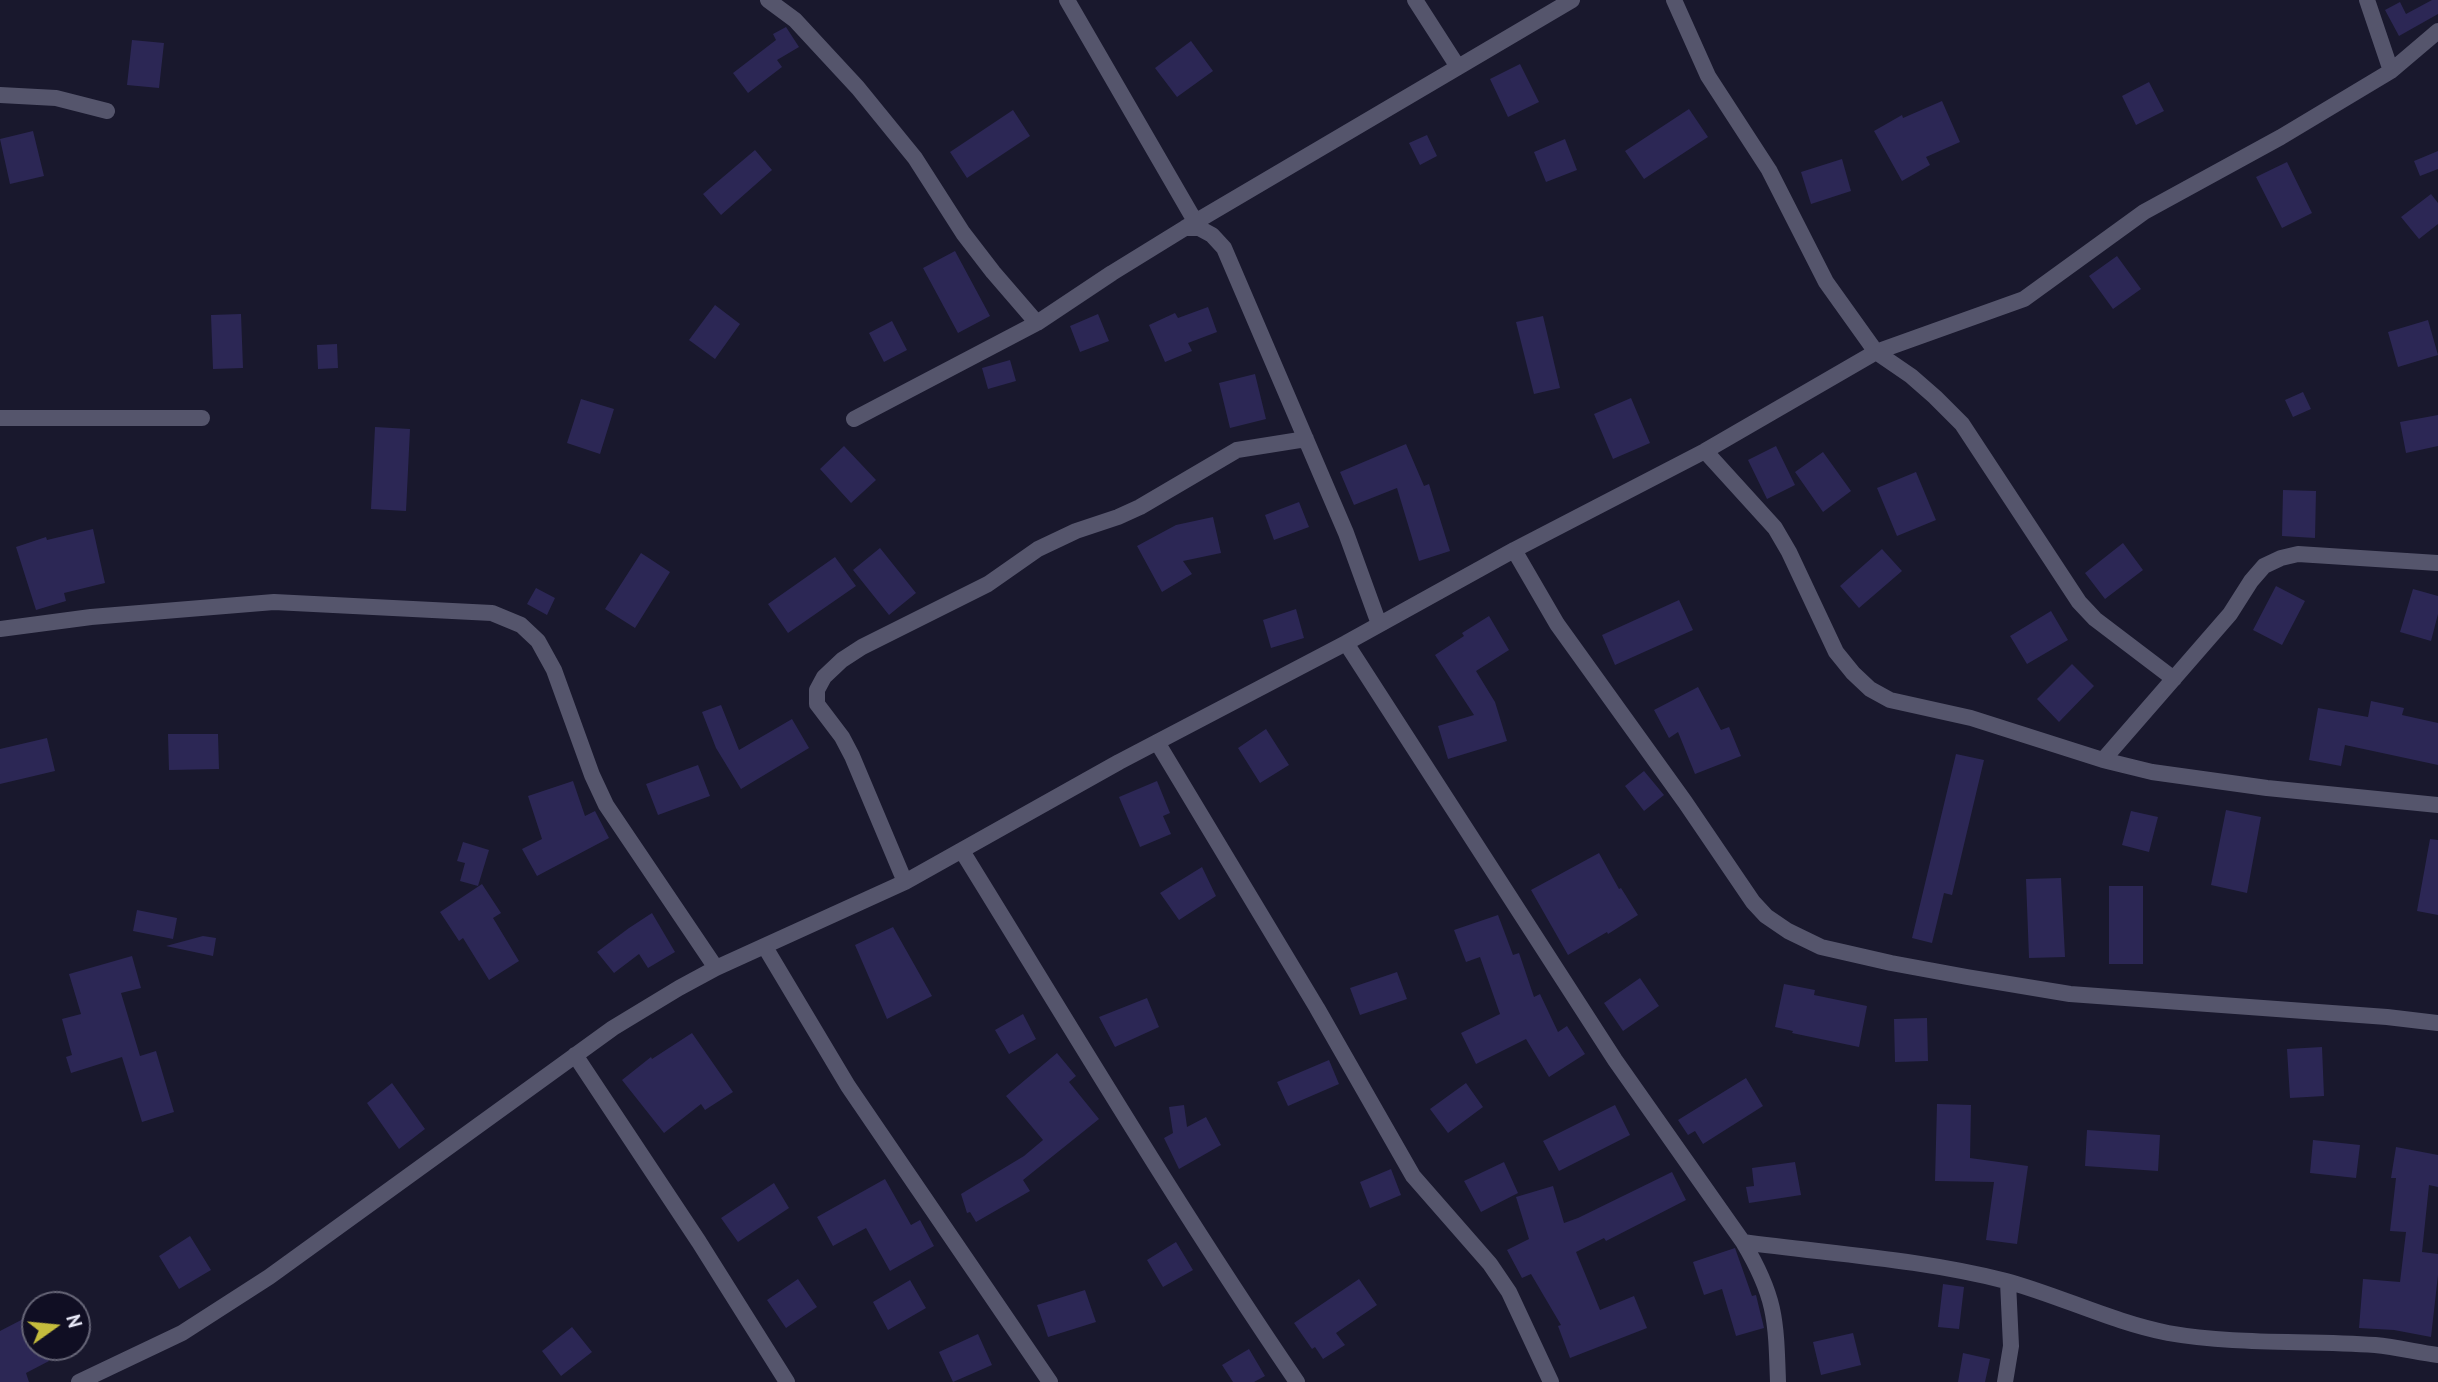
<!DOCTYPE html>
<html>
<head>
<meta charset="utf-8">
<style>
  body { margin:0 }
  #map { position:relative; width:2438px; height:1382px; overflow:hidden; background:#19182d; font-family:"PT Sans",sans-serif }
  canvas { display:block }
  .north { position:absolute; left:21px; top:1291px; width:70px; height:70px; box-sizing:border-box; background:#100e23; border:2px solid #666577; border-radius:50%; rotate:75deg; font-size:19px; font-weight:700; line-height:28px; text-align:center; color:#e7e7f6 }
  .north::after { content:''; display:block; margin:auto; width:24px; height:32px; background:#c5bc3d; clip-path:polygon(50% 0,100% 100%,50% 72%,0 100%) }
</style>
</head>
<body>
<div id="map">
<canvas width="2438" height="1382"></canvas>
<div class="north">N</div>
</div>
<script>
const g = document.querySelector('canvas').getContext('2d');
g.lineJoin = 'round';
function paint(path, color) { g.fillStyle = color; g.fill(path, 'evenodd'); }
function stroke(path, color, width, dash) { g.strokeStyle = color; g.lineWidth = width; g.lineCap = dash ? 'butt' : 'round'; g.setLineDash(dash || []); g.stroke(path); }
const building = new Path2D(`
  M2432,0H2438V14L2399,36L2385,10L2400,2L2406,14Z
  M786,27L799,47L777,60L782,67L748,93L733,73L776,40L773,34Z
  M132,40L164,43L159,88L127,85Z
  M1191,41L1213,71L1177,97L1155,68Z
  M1520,64L1539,102L1508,117L1490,79Z
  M2149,82L2164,111L2136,125L2122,96Z
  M1942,101L1960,142L1926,157L1930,165L1902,181L1874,131L1902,115L1903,118Z
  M1689,109L1708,137L1644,179L1625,151Z
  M1013,110L1030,136L967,178L950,152Z
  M33,131L44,176L10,184L0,139Z
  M1427,135L1437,156L1420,165L1409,143Z
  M1565,139L1577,170L1546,182L1534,152Z
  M755,150L772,170L721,215L703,194Z
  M2438,151V169L2420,176L2414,161Z
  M1842,159L1851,191L1811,204L1801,172Z
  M2287,162L2312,213L2282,228L2256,177Z
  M2431,194L2438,203V224L2419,239L2401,217Z
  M955,251L990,316L958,333L923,268Z
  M2117,256L2141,289L2113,309L2089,276Z
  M715,305L740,324L715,359L689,340Z
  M1208,307L1217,332L1188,343L1192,351L1165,362L1149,325L1175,313L1178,318Z
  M241,314L243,368L213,369L211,315Z
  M1098,314L1109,341L1080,352L1070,326Z
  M1543,316L1560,388L1534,394L1516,322Z
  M2428,320L2438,355L2398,367L2388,332Z
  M892,321L907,350L884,362L869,333Z
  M337,344L338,368L318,369L317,345Z
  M1010,360L1016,381L988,389L982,368Z
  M1255,374L1266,419L1230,428L1219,383Z
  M2303,392L2311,409L2293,417L2285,400Z
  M1631,398L1650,443L1613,459L1594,414Z
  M581,399L614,409L600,454L567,443Z
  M2438,415V446L2406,453L2400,422Z
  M375,427L410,429L406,511L371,509Z
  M1406,444L1424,486L1429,484L1450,551L1419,561L1397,488L1354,505L1340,472Z
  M844,446L876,480L851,503L820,469Z
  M1776,446L1795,485L1767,499L1748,460Z
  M1823,452L1851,491L1823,512L1795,472Z
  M1916,472L1936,520L1897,536L1877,488Z
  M2283,490L2316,491L2315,538L2282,536Z
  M1299,502L1309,527L1274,540L1265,515Z
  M1213,517L1221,553L1183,561L1192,574L1162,592L1137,546L1176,525Z
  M93,529L105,583L64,593L66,601L36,610L16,547L46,537L47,540Z
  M2123,543L2143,570L2105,599L2085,573Z
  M880,548L916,593L889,615L853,570Z
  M1882,549L1902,571L1859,608L1840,586Z
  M641,553L670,572L635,628L605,609Z
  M835,557L856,586L788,633L768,604Z
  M2276,586L2305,601L2282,645L2253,630Z
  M536,588L555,598L547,615L527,604Z
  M2413,589L2438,596V614L2431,641L2400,632Z
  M1679,600L1693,630L1615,665L1602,635Z
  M1296,609L1304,638L1271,648L1263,620Z
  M2051,611L2068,640L2027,664L2010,636Z
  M1489,616L1509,650L1476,671L1495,702L1507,741L1448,759L1438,726L1474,715L1435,655L1464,636L1462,633Z
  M2072,664L2094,686L2059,722L2037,699Z
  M1698,687L1721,730L1729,727L1741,756L1695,774L1678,732L1669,738L1654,710Z
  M2371,701L2404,708L2402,715L2438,723V765L2345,745L2341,766L2309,760L2318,708L2368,717Z
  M721,705L739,750L792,719L809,748L741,789L716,748L702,712Z
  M1266,729L1289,765L1260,783L1238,748Z
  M168,734H218L219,769L169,770Z
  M47,738L55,771L0,784V749Z
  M1956,754L1984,760L1952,895L1944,893L1932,943L1912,938Z
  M698,765L710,796L658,815L646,784Z
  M1644,771L1664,795L1644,811L1625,786Z
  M573,781L585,816L595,811L609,838L537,876L522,849L542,839L528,796Z
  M1157,781L1170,813L1163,816L1171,834L1140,847L1119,797Z
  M2226,810L2261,817L2247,893L2211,885Z
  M2131,811L2158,817L2149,852L2122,845Z
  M2430,839L2438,840V915L2417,911Z
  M463,842L489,850L478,886L460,881L465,863L457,861Z
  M1599,853L1619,889L1621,888L1638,915L1608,934L1607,932L1568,955L1531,890Z
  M1202,867L1216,896L1179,920L1160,893Z
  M2061,878L2065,957L2029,958L2026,879Z
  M482,884L501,913L493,918L519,961L489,980L463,938L459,941L440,912Z
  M2109,886H2143V964H2109Z
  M137,910L177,918L173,939L133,931Z
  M652,913L675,952L648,968L639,954L614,973L597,952L629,928Z
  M1498,915L1513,955L1519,953L1534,997L1540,994L1558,1032L1567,1026L1585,1054L1549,1077L1526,1039L1476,1064L1461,1033L1500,1014L1480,957L1466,962L1454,930Z
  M893,927L932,996L887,1019L855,945Z
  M203,936L216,938L213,956L166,946Z
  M132,956L141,988L121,993L140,1056L156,1051L174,1112L142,1122L122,1057L71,1073L66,1057L72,1055L62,1019L81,1014L69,974Z
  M1397,972L1407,999L1360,1015L1350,988Z
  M1640,978L1659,1006L1623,1031L1604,1003Z
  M1784,984L1815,990L1814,995L1867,1006L1859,1047L1792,1033L1793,1031L1775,1027Z
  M1147,998L1159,1027L1115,1047L1099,1017Z
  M1023,1014L1036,1039L1009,1054L995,1030Z
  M1927,1018L1928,1061L1895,1062L1894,1019Z
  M692,1033L733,1092L705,1110L701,1104L664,1133L622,1080L651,1057L652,1059Z
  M2322,1047L2324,1096L2290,1098L2287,1049Z
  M1057,1053L1076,1076L1069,1082L1099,1119L1023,1180L1030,1191L976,1222L970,1212L967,1213L961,1194L1024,1156L1043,1140L1006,1096Z
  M1329,1060L1339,1084L1288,1106L1277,1082Z
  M1746,1078L1763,1106L1703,1144L1695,1131L1688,1135L1678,1120Z
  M392,1083L425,1129L399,1149L367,1103Z
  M1466,1083L1483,1107L1448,1133L1430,1109Z
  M1937,1104L1971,1105L1970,1158L2028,1166L2017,1244L1986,1240L1994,1182L1935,1181Z
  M1184,1105L1187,1127L1206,1117L1221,1145L1179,1169L1164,1138L1173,1133L1169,1107Z
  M1615,1105L1630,1135L1559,1171L1543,1141Z
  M2087,1130L2160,1135L2158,1171L2085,1166Z
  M2313,1140L2360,1145L2356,1178L2310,1173Z
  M2396,1147L2438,1155V1187L2429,1185L2422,1252L2438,1254V1275L2431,1337L2394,1330L2359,1328L2363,1279L2400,1282L2406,1232L2390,1231L2396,1178H2391Z
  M1504,1162L1518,1193L1481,1212L1464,1181Z
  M1795,1162L1801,1195L1749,1203L1746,1187L1754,1186L1752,1168Z
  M1391,1169L1401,1195L1370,1208L1360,1182Z
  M1672,1172L1686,1200L1606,1241L1604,1238L1576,1252L1600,1310L1634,1296L1647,1328L1570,1358L1558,1326L1561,1325L1531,1274L1522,1278L1507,1250L1529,1239L1516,1197L1553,1186L1564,1223L1578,1218Z
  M885,1179L911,1225L920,1220L934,1246L890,1271L866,1228L833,1246L817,1217Z
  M774,1183L789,1208L738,1242L721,1218Z
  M190,1236L211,1270L179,1289L159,1256Z
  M1176,1242L1193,1270L1163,1287L1147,1260Z
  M1735,1248L1752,1296L1756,1295L1764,1328L1736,1336L1722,1289L1704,1295L1693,1262Z
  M798,1279L817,1307L786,1328L767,1300Z
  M1359,1279L1377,1305L1336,1333L1345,1345L1323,1359L1315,1347L1312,1349L1294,1323Z
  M910,1280L926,1308L888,1330L873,1302Z
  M1943,1284L1964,1287L1959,1329L1938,1327Z
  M1085,1290L1096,1322L1048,1337L1037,1305Z
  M27,1317L35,1333V1347H42L49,1361L26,1373L29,1382H0V1331Z
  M572,1327L592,1352L561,1376L542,1351Z
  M1853,1333L1861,1365L1821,1375L1813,1342Z
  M978,1334L992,1365L953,1382L939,1352Z
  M1249,1349L1265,1376L1254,1382H1233L1222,1365Z
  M1963,1353L1990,1359L1985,1382H1958Z`);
const street = new Path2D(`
  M768,0L795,20L858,88L915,158L963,233L993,272L1037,323
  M1067,0L1199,228
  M1415,0L1458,67
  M1674,0L1708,76L1769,170L1826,282L1876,352L1911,376L1935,397L1962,424L2079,602L2095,619L2174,679
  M2367,0L2391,71
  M0,95L56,98L107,111
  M1185,228L1572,0
  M0,418H202
  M854,419L1037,323L1112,273L1185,228H1199L1212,235L1224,248L1346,533L1379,624
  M1705,451L1775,528L1789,552L1836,652L1853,673L1870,689L1890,700L1971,718L2103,760L2152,772L2267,788L2438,805
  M1514,550L1557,624L1685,802L1753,902L1766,916L1788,931L1821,947L1891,963L1967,977L2070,994L2387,1017L2438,1023
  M0,629L91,617L274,602L492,613L521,625L538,641L554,670L592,775L606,805L716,968
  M1346,643L1615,1060L1743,1242C1776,1297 1776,1320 1778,1382
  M1157,742L1317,1008L1413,1176L1490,1264L1509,1292L1551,1382
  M2103,760L2230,614L2251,581L2264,566L2281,558L2298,554L2438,563
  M962,851C1072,1029 1179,1209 1297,1382
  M905,882L852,756L842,737L817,704V690L824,677L842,660L862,647L988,584L1038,549L1076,531L1118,517L1140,507L1237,450L1306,439
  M765,947L848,1086L1050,1382
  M575,1055L699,1242L787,1382
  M1743,1242C1831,1254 1920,1259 2006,1281C2061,1296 2112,1322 2168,1333C2236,1345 2306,1340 2375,1345C2396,1347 2417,1352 2438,1355
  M79,1382L182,1333L269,1277L613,1028L679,988L716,968L905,882L1119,762L1346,643L1514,550L1705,451L1876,352L2024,299L2144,212L2281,137L2391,71L2438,31
  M2005,1382L2011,1346L2008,1282`);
paint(building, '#2c2755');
stroke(street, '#55556c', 16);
</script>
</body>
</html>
